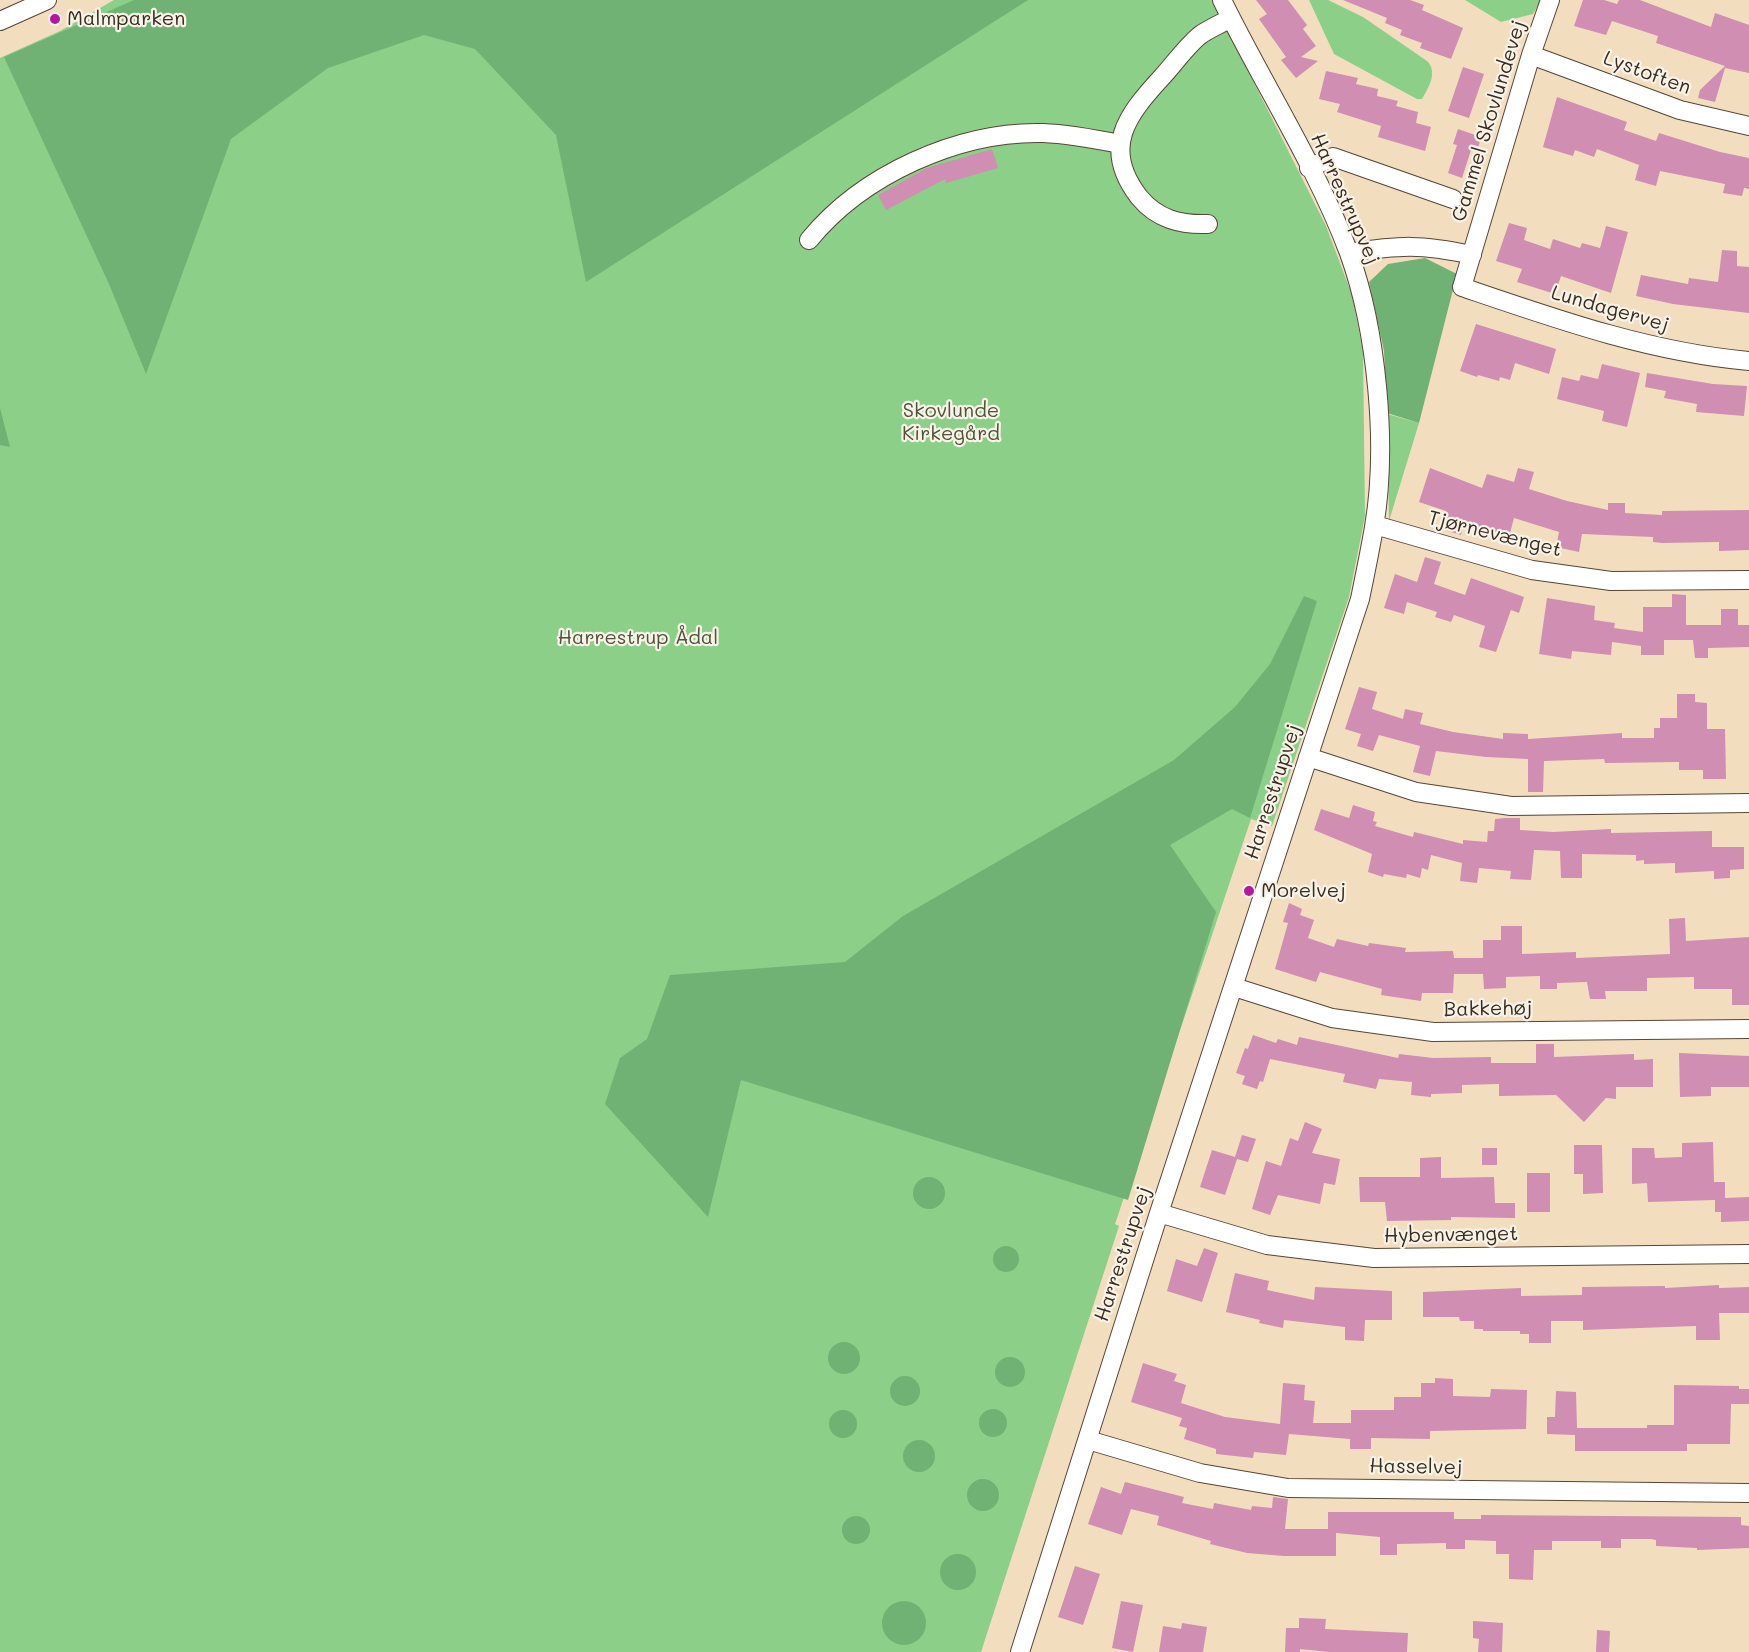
<!DOCTYPE html>
<html>
<head>
<meta charset="utf-8">
<style>
  body { margin:0 }
  canvas { display:block; background:#f3ddbf }
</style>
</head>
<body>
<canvas width="1749" height="1652"></canvas>
<script>
const g = document.querySelector('canvas').getContext('2d');
g.lineJoin = 'round';
function paint(path, color) { g.fillStyle = color; g.fill(path, 'evenodd'); }
function stroke(path, color, width, dash) { g.strokeStyle = color; g.lineWidth = width; g.lineCap = dash ? 'butt' : 'round'; g.setLineDash(dash || []); g.stroke(path); }
function drawText(font, color, halo, rows, align = 'center') {
  g.font = font + ' Mali,sans-serif'; g.lineWidth = 4.5; g.setLineDash([]); g.textBaseline = 'middle'; g.strokeStyle = halo; g.fillStyle = color; for (const [text, x, y, turn = 0] of rows) {
    g.save(); g.translate(x, y); g.rotate((+turn || 0) * Math.PI / 180); g.textAlign = isNaN(turn) ? turn : align; if (halo) g.strokeText(text, 0, 0); g.fillText(text, 0, 0); g.restore();
  }
}
const green = new Path2D(`
  M114,0H1215L1228,31L1326,226L1352,295L1363,351L1365,516L1349,597L1272,826L1251,819L1115,1224L1119,1226L981,1652H0V58L60,31Z
  M1309,0H1328L1363,17L1427,61C1438,72 1429,87 1422,99H1417L1334,54Z
  M1465,0H1541L1533,14L1501,22Z
  M1387,414L1419,423L1389,521Z`);
const forest = new Path2D(`
  M134,0H1028L586,282L556,135L475,49L424,35L328,68L231,139L146,374L109,284L4,57Z
  M1425,258L1457,274L1419,423L1387,413L1384,351L1369,282L1388,264Z
  M0,408L10,447L0,445Z
  M1304,596L1317,601L1250,818L1232,809L1170,845L1216,912L1128,1200L741,1080L708,1217L605,1104L620,1058L647,1039L670,975L845,962L903,916L1174,760L1235,707L1270,664Z
  M913 1193a16 16 0 1 1 32 0a16 16 0 1 1-32 0Z
  M993 1259a13 13 0 1 1 26 0a13 13 0 1 1-26 0Z
  M828 1358a16 16 0 1 1 32 0a16 16 0 1 1-32 0Z
  M995 1372a15 15 0 1 1 30 0a15 15 0 1 1-30 0Z
  M890 1391a15 15 0 1 1 30 0a15 15 0 1 1-30 0Z
  M979 1423a14 14 0 1 1 28 0a14 14 0 1 1-28 0Z
  M829 1424a14 14 0 1 1 28 0a14 14 0 1 1-28 0Z
  M903 1456a16 16 0 1 1 32 0a16 16 0 1 1-32 0Z
  M967 1495a16 16 0 1 1 32 0a16 16 0 1 1-32 0Z
  M842 1530a14 14 0 1 1 28 0a14 14 0 1 1-28 0Z
  M940 1572a18 18 0 1 1 36 0a18 18 0 1 1-36 0Z
  M882 1623a22 22 0 1 1 44 0a22 22 0 1 1-44 0Z`);
const building = new Path2D(`
  M1256,0H1288L1307,25L1303,29L1316,46L1301,57L1318,61L1296,78L1281,60L1286,57L1259,19L1267,14Z
  M1343,0H1410L1424,5L1422,10L1463,28L1451,59L1420,48L1422,43L1400,35L1402,30L1385,23L1387,18Z
  M1583,0H1604L1617,4L1619,0H1640L1711,27L1715,13L1749,25V73L1725,68L1715,102L1698,98L1700,90L1725,66L1656,43L1658,36L1612,21L1606,35L1574,26Z
  M1463,67L1484,74L1469,118L1448,111Z
  M1326,71L1358,78L1356,84L1378,89L1377,96L1398,101L1396,106L1418,112L1416,123L1431,127L1425,151L1378,137L1381,126L1337,112L1340,104L1319,99Z
  M1557,97L1627,122L1624,130L1656,141L1659,133L1720,152L1749,158V189L1744,188L1742,196L1723,193L1725,184L1660,171L1656,186L1635,180L1639,165L1597,149L1594,157L1575,150L1573,156L1543,147Z
  M1458,129L1481,137L1477,152L1471,150L1462,178L1448,173L1457,145L1453,144Z
  M992,149L998,168L946,183L945,179L886,210L878,195L927,168Z
  M1509,223L1527,228L1524,240L1550,249L1553,239L1580,248L1582,243L1600,248L1606,226L1628,232L1611,293L1561,276L1555,294L1517,282L1522,269L1496,261Z
  M1722,250L1737,251V266L1749,267V313L1673,304L1636,296L1641,275L1688,284L1689,278L1718,282Z
  M1476,324L1556,349L1549,374L1515,363L1510,380L1500,377L1499,381L1478,375L1477,377L1460,371Z
  M1602,364L1640,373L1627,427L1602,421L1604,411L1557,399L1562,377L1579,381L1581,375L1598,379Z
  M1647,373L1713,384L1747,386L1744,416L1696,412L1697,404L1664,398L1666,391L1645,387Z
  M1430,468L1482,488L1487,474L1514,482L1518,468L1534,472L1529,489L1567,501L1608,510V503H1625V513L1662,515V511L1749,510V550L1719,551V542L1662,543L1653,542V537L1582,534L1579,552L1556,547L1559,532L1514,518L1509,537L1464,523L1461,535L1441,529L1446,511L1419,502Z
  M1425,557L1441,562L1434,584L1465,595L1471,578L1524,597L1519,613L1511,610L1496,652L1479,647L1485,626L1454,615L1451,622L1435,617L1437,612L1407,602L1404,614L1384,608L1395,574L1417,582Z
  M1672,594L1686,595V625H1721V609H1738V625H1749V647L1708,648V658H1695L1693,640H1664V655H1641V646L1612,642L1611,655L1572,651L1571,659L1539,654L1547,598L1595,606L1594,620L1615,623L1614,628L1643,632V607H1672Z
  M1359,687L1377,692L1372,709L1403,719L1405,709L1423,713L1420,724L1453,732L1503,739V733L1528,734V739L1622,733V738H1654V728H1660V718H1677V694H1695V702L1707,703V729H1725L1726,779H1703V770H1679V762L1605,763L1604,759L1544,761L1543,792H1528V759L1486,757L1436,751L1430,776L1413,772L1420,746L1379,735L1373,751L1357,746L1361,734L1345,729Z
  M1353,805L1375,812L1373,821L1377,822L1375,826L1413,837L1414,832L1463,844V840L1487,842L1488,831H1494L1495,819L1506,818H1520V830L1553,832L1611,829V833L1712,831V847H1744V869L1730,870V878L1714,879V871L1675,873V863L1644,864V860L1636,861V855L1582,854V878H1561L1560,851L1534,850L1531,880L1510,879L1511,871L1479,868L1477,883L1460,881L1462,863L1431,855L1428,870L1422,868L1420,878L1407,874L1406,878L1384,874L1383,877L1368,872L1372,854L1314,830L1321,809L1349,818Z
  M1289,903L1302,909L1300,915L1314,920L1308,938L1334,947L1337,939L1368,946L1369,943L1406,948L1405,952L1453,951L1454,958H1483V940H1501V926H1522V954L1576,952V958L1670,954L1669,919L1685,918L1686,941L1749,937V1005H1732V989H1694V977L1647,978V991H1605L1606,999H1590L1587,982L1557,983V989H1540V976L1506,977V988L1484,989L1483,974H1454L1453,993H1422L1421,1001L1381,995L1382,989L1320,972L1316,982L1275,969L1288,923L1283,922Z
  M1253,1035L1276,1043L1278,1039L1297,1045L1299,1037L1398,1058L1399,1054L1433,1058L1491,1057V1063H1536V1044H1554V1057L1634,1054V1060L1653,1059V1087H1616V1099L1606,1098L1584,1122L1556,1095L1499,1096V1084L1462,1085V1093L1431,1094V1097L1411,1095L1412,1082L1379,1079L1376,1089L1343,1082L1345,1074L1270,1059L1263,1082L1260,1081L1257,1089L1242,1084L1245,1076L1236,1073L1245,1048L1248,1049Z
  M1679,1053L1749,1056V1087H1711V1096L1680,1097Z
  M1305,1122L1322,1129L1312,1153L1340,1159L1335,1185L1324,1183L1320,1204L1278,1195L1270,1215L1252,1209L1266,1161L1281,1166L1290,1138L1298,1141Z
  M1242,1135L1256,1139L1248,1162L1237,1159L1225,1195L1200,1187L1212,1150L1235,1157Z
  M1713,1142L1714,1182H1725V1198L1749,1197V1221L1721,1222V1212H1715V1200L1648,1202L1647,1183L1632,1184V1148H1654L1655,1158L1682,1157V1143Z
  M1574,1145H1602L1603,1193L1583,1194V1174H1574Z
  M1482,1148H1497V1165H1482Z
  M1441,1157V1178L1494,1177L1495,1203H1515V1218L1451,1217V1220L1387,1221L1385,1202H1360L1359,1177H1420V1158Z
  M1527,1173H1550V1212H1527Z
  M1204,1248L1218,1253L1202,1302L1167,1291L1176,1259L1197,1266Z
  M1235,1273L1269,1281L1267,1290L1314,1300L1315,1287L1392,1291V1320H1365L1364,1341L1345,1340V1327L1284,1320L1283,1328L1259,1323L1260,1320L1226,1312Z
  M1719,1285V1288L1749,1287V1313H1719L1720,1340H1696V1326L1583,1330V1321H1551V1343H1529V1334H1520V1331H1483V1329H1474V1321H1460L1459,1317H1423V1292L1521,1288V1296L1582,1295V1287L1665,1286V1288Z
  M1143,1363L1177,1374L1174,1381L1186,1385L1181,1403L1225,1417L1280,1424L1283,1383L1305,1385L1304,1400L1315,1401L1313,1423H1351V1410H1394V1397H1421V1383H1435V1378L1453,1379V1396L1490,1397L1491,1389L1527,1390L1526,1429L1430,1431V1439L1371,1438V1449H1350V1439L1289,1434L1286,1455L1254,1452L1253,1458L1216,1454V1449L1184,1439L1187,1428L1179,1426L1182,1418L1131,1402Z
  M1674,1385L1739,1386V1389H1749V1404H1731L1730,1444H1687V1451H1575V1435L1547,1434V1417H1555L1556,1391L1576,1392L1577,1428H1647V1425H1674Z
  M1125,1482L1184,1497L1182,1503L1213,1509L1214,1503L1251,1510L1252,1506L1272,1508L1273,1497L1288,1499L1285,1529H1328V1512H1454V1519H1481V1515L1741,1517V1525L1749,1526V1548L1697,1550V1548L1656,1546V1540L1651,1539H1621V1548H1601V1541H1552V1550H1534L1533,1580L1509,1579V1554H1496V1541L1465,1540V1549H1446V1543L1397,1544V1555H1380V1537L1336,1533V1556H1284L1247,1553L1210,1544L1211,1541L1157,1525L1159,1516L1131,1509L1122,1535L1088,1524L1101,1487L1121,1494Z
  M1075,1566L1100,1574L1083,1625L1058,1617Z
  M1121,1601L1143,1605L1133,1652L1112,1648Z
  M1299,1618L1326,1619L1325,1629L1408,1633L1407,1652H1329L1300,1649V1652H1285L1286,1628H1299Z
  M1473,1621L1503,1623L1502,1652H1478L1479,1639L1473,1638Z
  M1182,1623L1207,1627L1203,1652H1159L1163,1626L1181,1629Z
  M1597,1630L1610,1631L1609,1652H1596Z`);
const minor = new Path2D(`
  M1550,0L1531,55L1462,287C1556,319 1649,352 1749,361
  M0,21L47,0
  M1531,55L1680,110L1749,126
  M1309,168L1333,157L1453,199
  M1208,224C1180,225 1157,219 1139,197C1101,148 1127,115 1162,77C1174,64 1185,48 1199,36C1208,29 1221,24 1231,18
  M809,240C862,175 958,131 1043,133C1069,134 1095,139 1120,144
  M1349,253C1400,245 1421,244 1472,255
  M1375,525L1532,570L1611,581L1749,580
  M1308,757L1416,792L1511,806L1749,803
  M1234,987L1332,1018L1433,1032L1749,1029
  M1159,1213L1267,1245L1374,1258L1749,1254
  M1088,1440L1200,1473L1288,1488L1749,1493
  M1020,1652L1159,1213L1360,599C1365,575 1370,551 1374,527C1388,446 1377,331 1349,253C1316,165 1263,84 1222,0`);
const markers = [
  [55,19,6,"#b5179e"],
  [1249,891,6,"#b5179e"]
];
const poiNames = [
  ["Malmparken",67,19],
  ["Morelvej",1261,891]
];
const streetNames = [
  ["Lystoften",1647,73,20],
  ["Gammel Skovlundevej",1489,121,-73],
  ["Harrestrupvej",1345,199,66],
  ["Lundagervej",1610,309,16],
  ["Tjørnevænget",1495,534,14],
  ["Harrestrupvej",1273,792,-72],
  ["Bakkehøj",1488,1009,-1],
  ["Hybenvænget",1451,1235,-1],
  ["Harrestrupvej",1123,1254,-72],
  ["Hasselvej",1416,1467,1]
];
const parkNames = [
  ["Skovlunde",951,411],
  ["Kirkegård",951,434],
  ["Harrestrup Ådal",638,638]
];
paint(green, '#8bcf88');
paint(forest, '#70b274');
paint(building, '#cf8eb2');
stroke(minor, '#574536', 20);
stroke(minor, '#fff', 18);
for (const [x, y, r, color] of markers) { const dot = new Path2D(); dot.arc(x, y, r, 0, 2 * Math.PI); g.fillStyle = color; g.fill(dot); stroke(dot, '#f7f3e8', 2); }
drawText('20px', '#3b2a1e', '#f7f3e8', poiNames, 'left');
drawText('20px', '#3b2a1e', '#f7f3e8', streetNames);
drawText('20px', '#4f5338', '#f7f3e8', parkNames);
</script>
</body>
</html>
